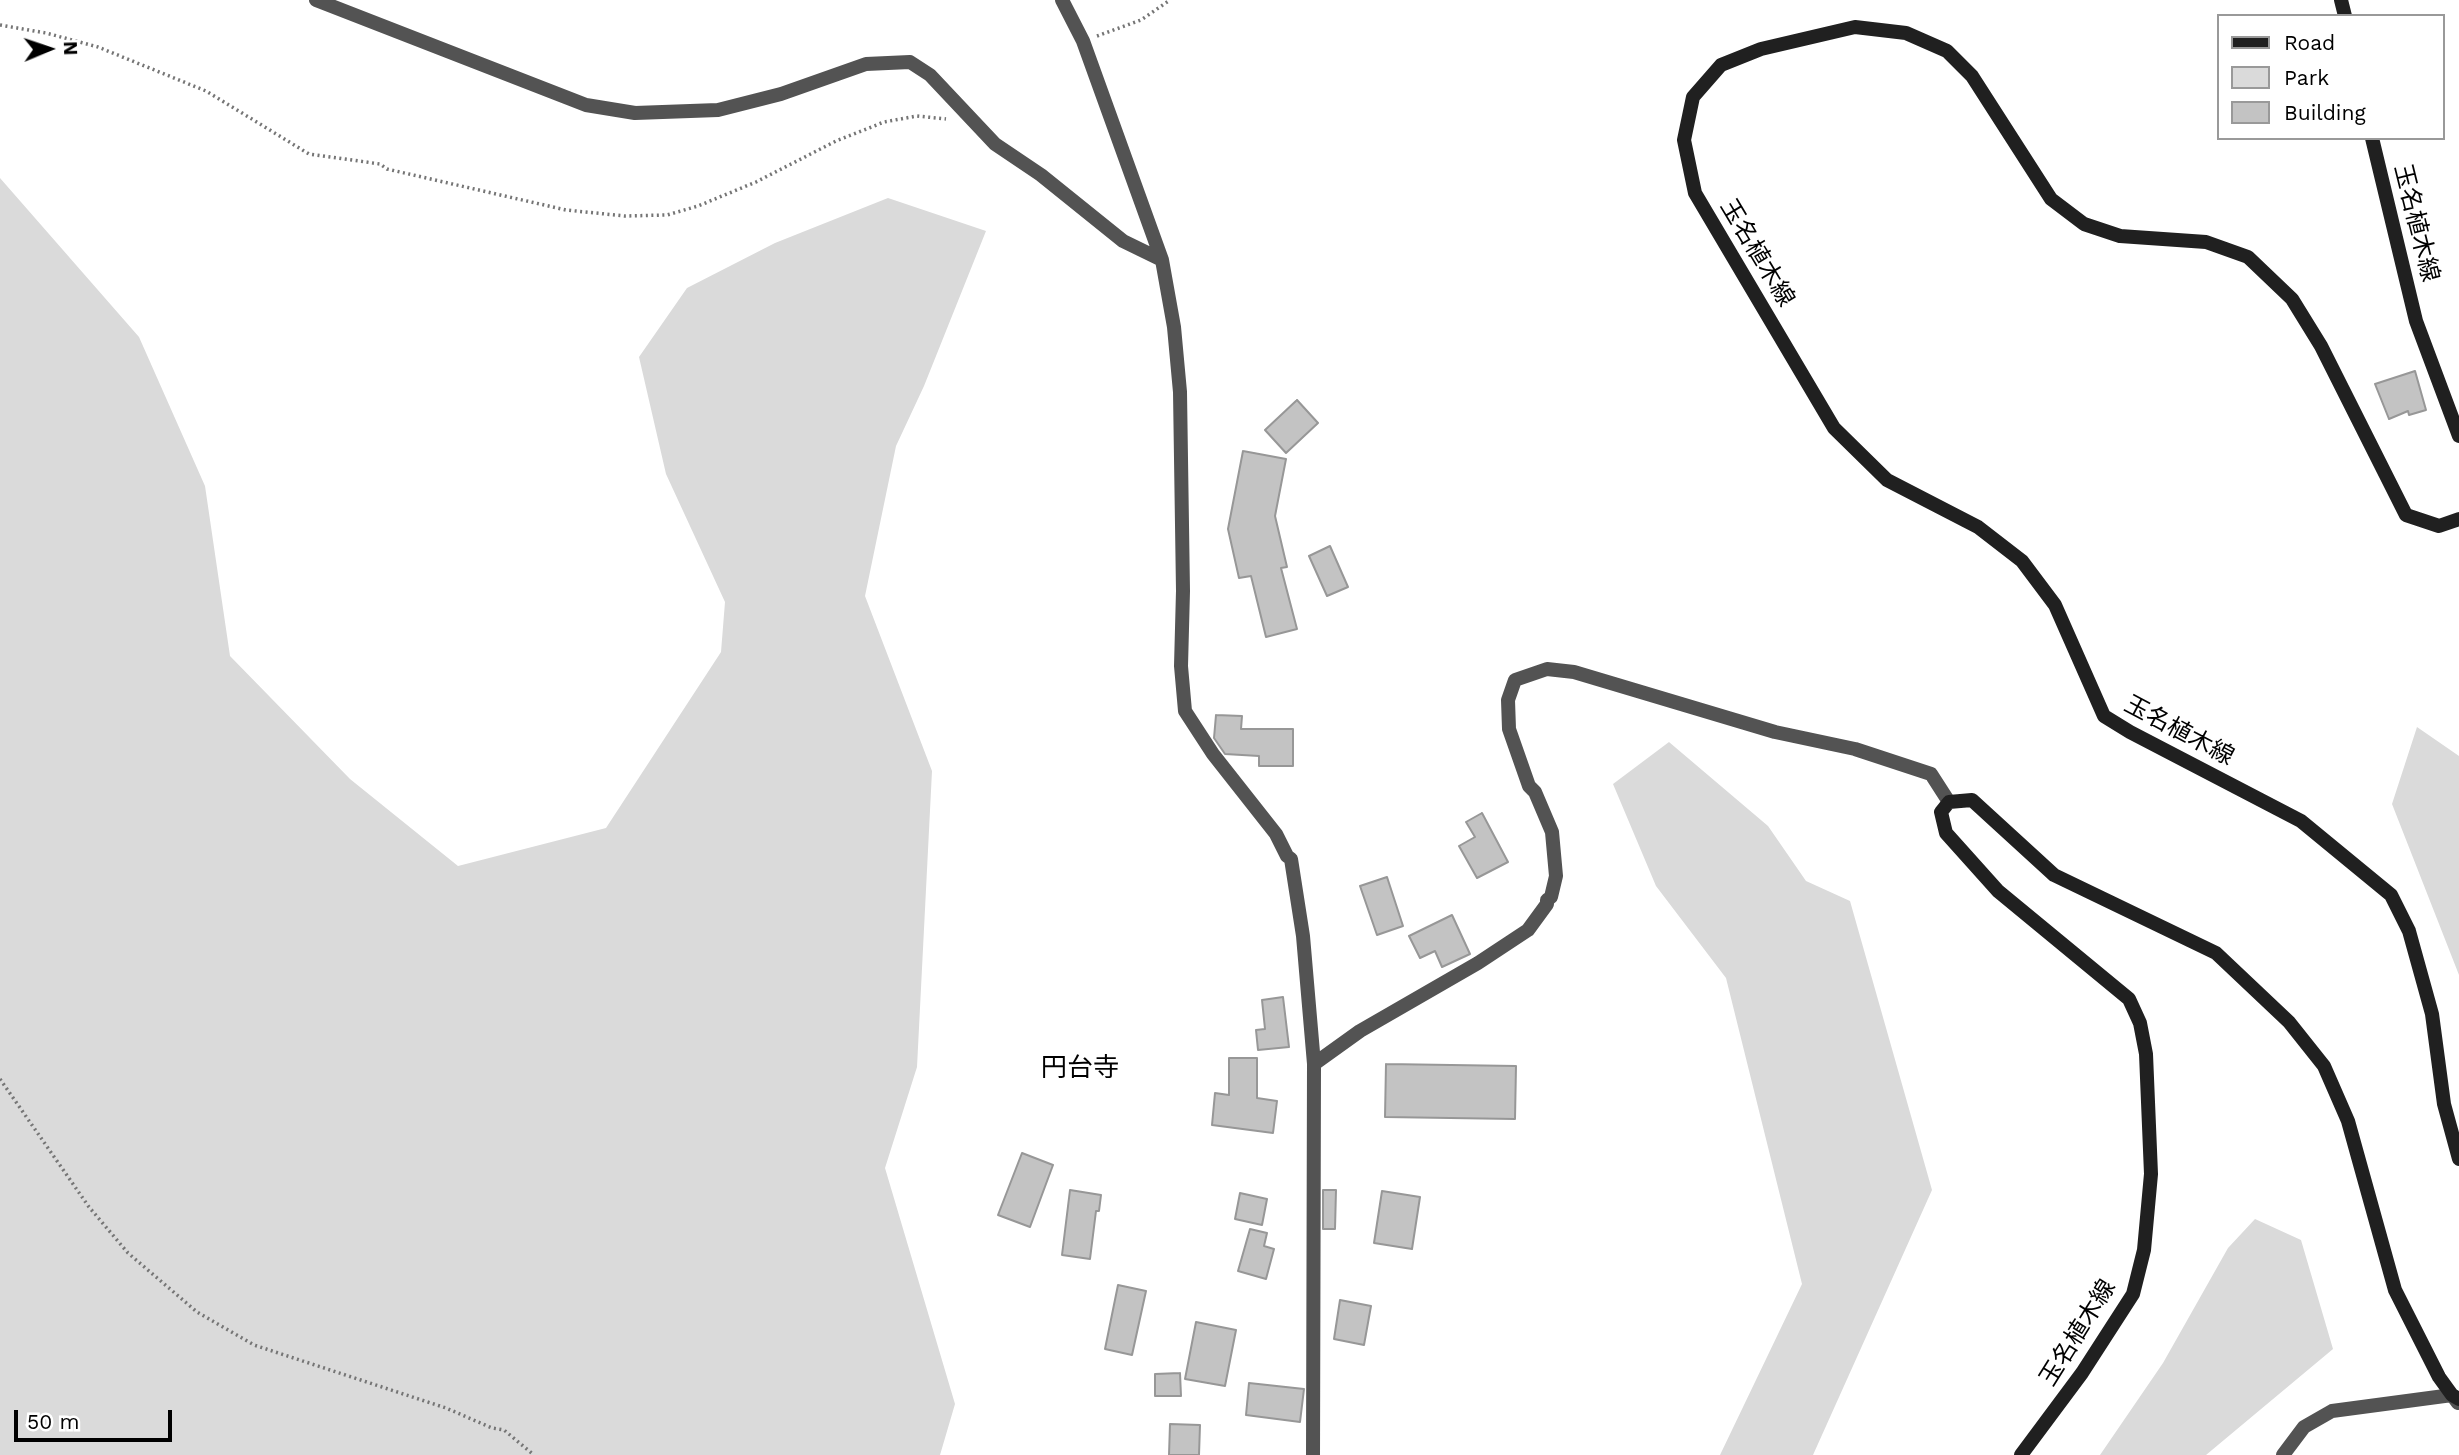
<!DOCTYPE html>
<meta charset="utf-8">
<style>
body{margin:0}
#map{position:relative;width:2459px;height:1455px;overflow:hidden;background:#fff;font-family:"Work Sans",sans-serif}
canvas{display:block}
.legend{position:absolute;left:2217px;top:14px;width:228px;height:126px;box-sizing:border-box;background:#fff;border:2px solid #999;margin:0;padding:9px 12px;list-style:none;font-size:21px;color:#000}
.legend li{display:flex;align-items:center;gap:14px;height:35px}
.legend b{width:35px;border:2px solid #999}
.north{position:absolute;left:14px;top:14px;width:70px;height:70px;-webkit-text-stroke:5px #fff;paint-order:stroke;rotate:88deg;font-size:19px;font-weight:700;line-height:28px;text-align:center;color:#000}
.north::after{content:'';display:block;margin:auto;width:24px;height:32px;background:#000;clip-path:polygon(50% 0,100% 100%,50% 72%,0 100%)}
.scale{position:absolute;left:14px;top:1410px;width:158px;height:32px;box-sizing:border-box;border:4px solid #000;border-top:0;padding-left:9px;font-size:21px;line-height:24px;white-space:nowrap;color:#000;-webkit-text-stroke:5px #fff;paint-order:stroke}
</style>
<div id="map">
<canvas width="2459" height="1455"></canvas>
<ul class="legend">
<li><b style="height:9px;background:#202020"></b>Road</li>
<li><b style="height:19px;background:#dadada"></b>Park</li>
<li><b style="height:19px;background:#c3c3c3"></b>Building</li>
</ul>
<div class="north">N</div>
<div class="scale">50 m</div>
</div>
<script>
const context = document.querySelector('canvas').getContext('2d');
context.lineJoin = 'round';
function fillPath(path, color) { context.fillStyle = color; context.fill(path, 'evenodd'); }
const poly = rows => new Path2D(rows.map(r => 'M' + r).join(''));
function strokePath(path, color, width, dash) { context.strokeStyle = color; context.lineWidth = width; context.lineCap = dash ? 'butt' : 'round'; context.setLineDash(dash || []); context.stroke(path); }
function label(font, color, halo, rows, align = 'center') {
  context.font = font + ' "Work Sans","Noto Sans JP",sans-serif'; context.lineWidth = 5; context.setLineDash([]); context.textBaseline = 'middle'; context.strokeStyle = halo; context.fillStyle = color; for (const [text, x, y, turn = 0] of rows) {
    context.save(); context.translate(x, y); context.rotate((+turn || 0) * Math.PI / 180); context.textAlign = isNaN(turn) ? turn : align; if (halo) context.strokeText(text, 0, 0); context.fillText(text, 0, 0); context.restore();
  }
}
fillPath(poly([
 [0,178,139,337,205,486,230,656,350,779,458,866,606,828,721,652,725,602,666,474,639,357,687,288,775,243,888,198,986,231,924,386,896,446,865,596,932,771,917,1067,885,1168,955,1404,940,1455,0,1455],
 [2417,727,2459,756,2459,975,2392,804],
 [1669,742,1768,826,1806,881,1850,901,1932,1190,1813,1455,1720,1455,1802,1284,1726,978,1656,886,1613,784],
 [2255,1219,2301,1240,2333,1349,2206,1455,2100,1455,2163,1363,2228,1248]
]), '#dadada');
const building = poly([
 [2415,371,2426,410,2409,415,2408,411,2389,419,2375,384,2415,371],
 [1297,400,1318,423,1286,453,1265,430,1297,400],
 [1243,451,1286,459,1275,516,1287,567,1281,568,1297,629,1266,637,1251,576,1239,578,1228,529,1243,451],
 [1330,546,1348,587,1327,596,1309,556,1330,546],
 [1216,715,1242,716,1241,729,1293,729,1293,766,1259,766,1259,756,1225,754,1214,738,1216,715],
 [1482,813,1508,862,1477,878,1459,846,1475,837,1466,822,1482,813],
 [1387,877,1403,926,1377,935,1360,886,1387,877],
 [1452,915,1470,954,1442,967,1435,951,1420,958,1409,936,1452,915],
 [1283,997,1289,1047,1258,1050,1256,1030,1265,1029,1262,1000,1283,997],
 [1229,1058,1257,1058,1257,1098,1277,1101,1273,1133,1212,1125,1215,1093,1229,1095,1229,1058],
 [1386,1064,1516,1066,1515,1119,1385,1117,1386,1064],
 [1022,1153,1053,1165,1030,1227,998,1215,1022,1153],
 [1070,1190,1101,1195,1099,1211,1096,1211,1090,1259,1062,1255,1070,1190],
 [1323,1190,1336,1190,1335,1229,1323,1229,1323,1190],
 [1382,1191,1420,1197,1412,1249,1374,1243,1382,1191],
 [1240,1193,1267,1199,1262,1225,1235,1219,1240,1193],
 [1250,1229,1267,1233,1264,1246,1274,1249,1266,1279,1238,1271,1250,1229],
 [1118,1285,1146,1291,1132,1355,1105,1349,1118,1285],
 [1340,1300,1371,1306,1364,1345,1334,1339,1340,1300],
 [1196,1322,1236,1330,1225,1386,1185,1379,1196,1322],
 [1180,1373,1181,1396,1155,1396,1155,1374,1180,1373],
 [1249,1383,1304,1389,1300,1422,1246,1415,1249,1383],
 [1170,1424,1200,1425,1199,1455,1169,1455,1170,1424]
]);
fillPath(building, '#c3c3c3');
strokePath(building, '#979797', 2);
strokePath(poly([
 [0,25,46,33,98,47,206,91,309,154,380,164,387,169,566,210,625,216,667,215,698,206,756,182,836,141,884,122,917,116,946,119],
 [1097,36,1141,20,1170,0],
 [0,1079,89,1207,128,1253,197,1312,254,1345,446,1408,492,1428,504,1430,534,1455]
]), '#757575', 3.5, [2, 3.5]);
strokePath(poly([
 [316,0,586,105,635,113,718,110,781,94,866,64,910,62,930,75,995,144,1041,175,1123,241,1162,260],
 [1062,0,1083,41,1162,260,1174,327,1180,392,1183,591,1181,666,1185,711,1213,754,1276,834,1287,856,1291,859,1303,936,1314,1064,1313,1455],
 [1314,1064,1360,1031,1478,963,1528,930,1547,904,1547,900,1551,897,1556,876,1552,832,1535,792,1529,786,1509,729,1508,700,1515,680,1547,669,1574,672,1775,732,1855,749,1931,774,1949,802],
 [2283,1455,2304,1427,2332,1411,2452,1395,2458,1403]
]), '#535353', 14);
strokePath(poly([
 [2341,0,2345,16],
 [2372,138,2416,321,2459,436],
 [2459,519,2439,526,2406,515,2321,346,2292,299,2248,257,2206,242,2120,236,2084,224,2051,199,1972,76,1947,51,1906,33,1855,27,1761,49,1721,65,1693,97,1684,140,1695,193,1834,428,1887,480,1978,527,2022,561,2055,605,2104,716,2130,732,2301,821,2391,895,2409,931,2432,1014,2444,1104,2459,1159],
 [2021,1455,2082,1373,2133,1294,2144,1250,2151,1174,2146,1054,2140,1023,2129,999,1998,891,1946,833,1941,812,1949,802,1972,800,2054,875,2216,953,2289,1022,2324,1066,2348,1121,2395,1290,2439,1377,2452,1395,2459,1399]
]), '#202020', 14);
label('24px', '#000', '#fff', [
 ["玉名植木線",2416,223,76],
 ["玉名植木線",1757,253,59],
 ["玉名植木線",2179,731,28],
 ["玉名植木線",2078,1333,-58]
]);
label('26px', '#000', '#fff', [
 ["円台寺",1080,1068]
]);
</script>
